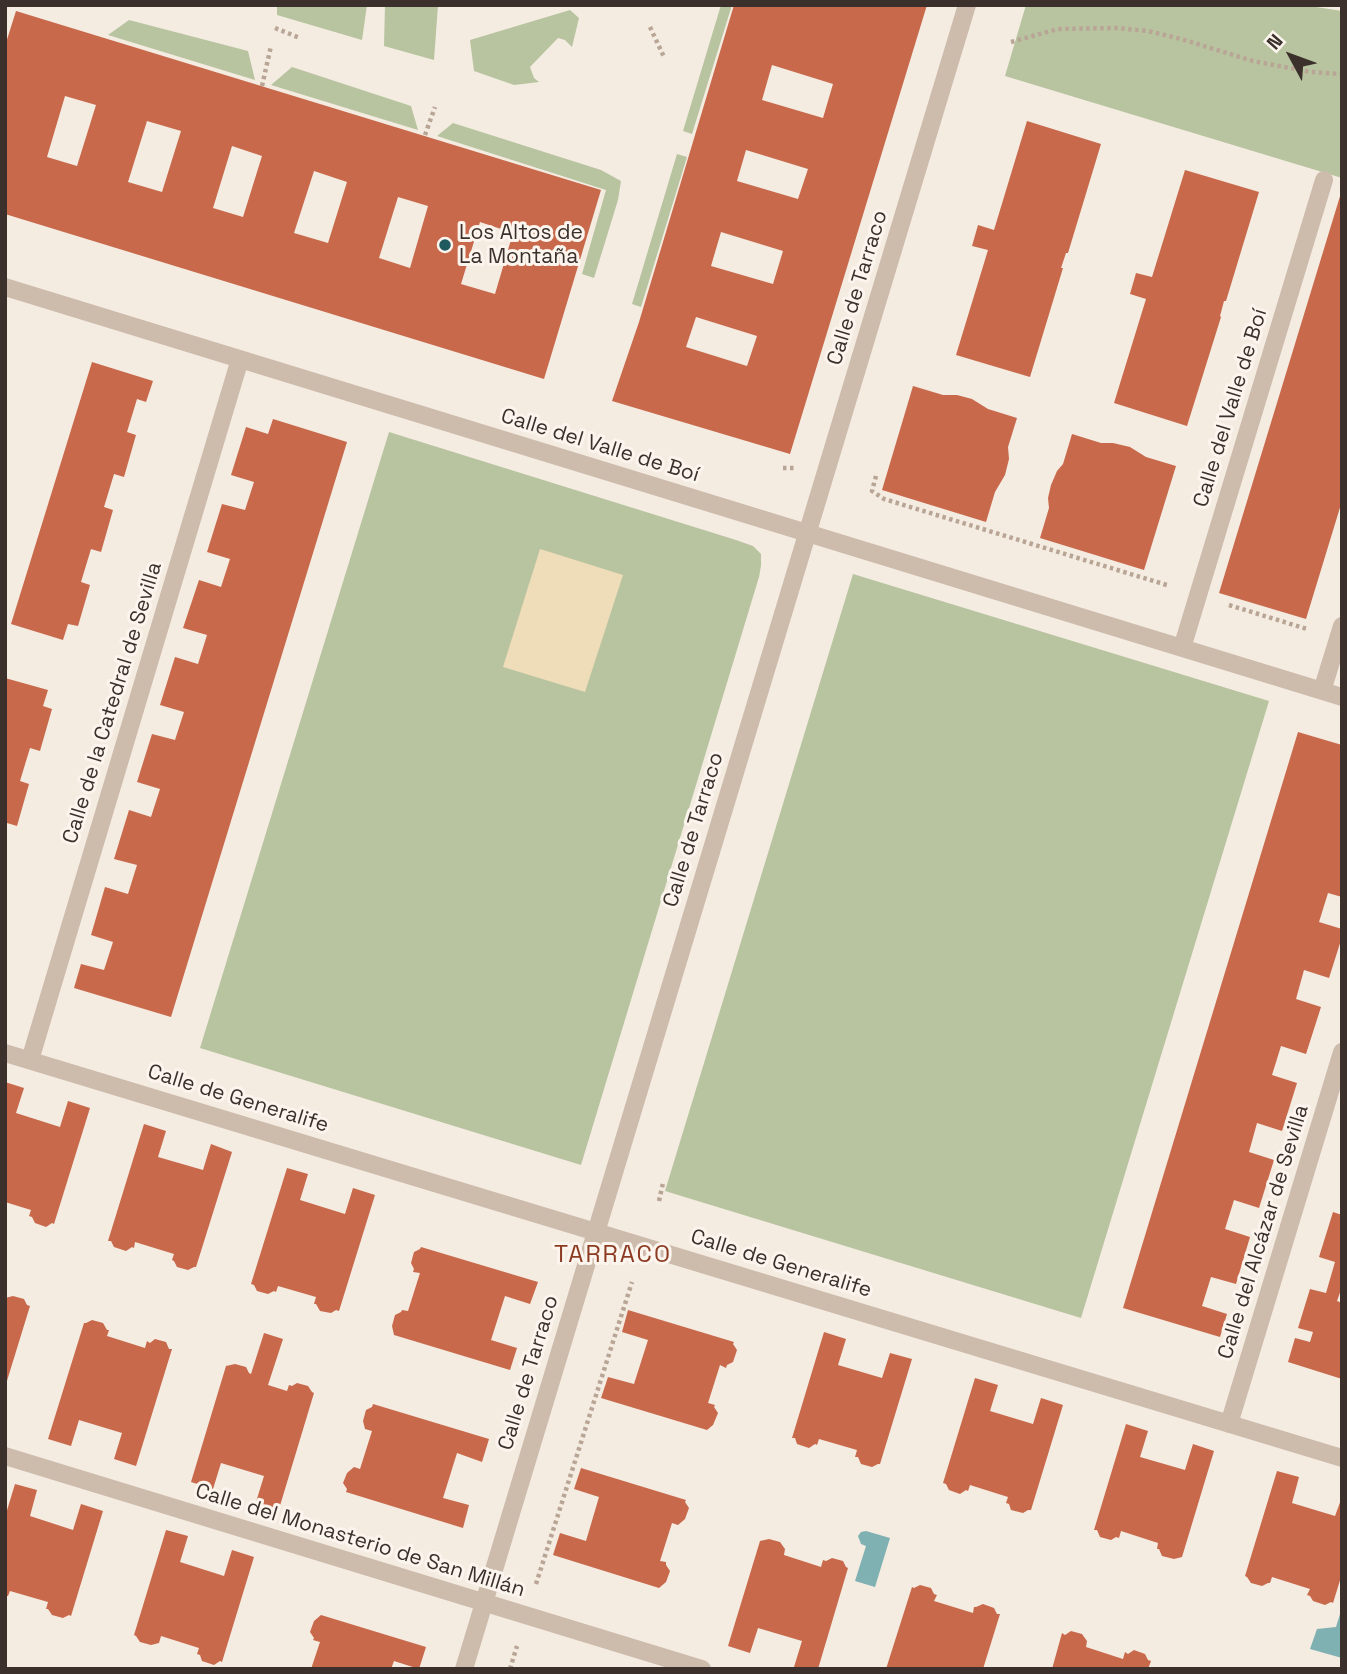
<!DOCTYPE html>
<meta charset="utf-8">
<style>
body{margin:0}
#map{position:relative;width:1347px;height:1674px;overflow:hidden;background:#f4ebe1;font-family:"Space Grotesk",sans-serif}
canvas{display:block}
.frame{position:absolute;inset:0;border:7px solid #3b302b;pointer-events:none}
.north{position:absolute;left:1256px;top:21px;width:70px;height:70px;-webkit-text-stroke:5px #fbf5ee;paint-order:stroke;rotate:311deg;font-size:19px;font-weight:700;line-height:28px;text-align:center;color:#3b302b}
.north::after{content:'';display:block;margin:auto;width:24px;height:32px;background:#3b302b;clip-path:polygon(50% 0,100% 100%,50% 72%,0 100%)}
</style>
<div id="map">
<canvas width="1347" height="1674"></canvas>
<div class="frame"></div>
<div class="north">N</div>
</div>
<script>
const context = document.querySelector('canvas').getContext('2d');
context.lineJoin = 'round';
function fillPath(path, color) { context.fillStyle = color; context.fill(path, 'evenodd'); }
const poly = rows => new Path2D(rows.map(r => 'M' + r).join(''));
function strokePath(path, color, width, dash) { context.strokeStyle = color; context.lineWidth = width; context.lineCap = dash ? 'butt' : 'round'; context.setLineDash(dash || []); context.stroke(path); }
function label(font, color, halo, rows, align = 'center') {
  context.font = font + ' "Space Grotesk",sans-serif'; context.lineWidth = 6; context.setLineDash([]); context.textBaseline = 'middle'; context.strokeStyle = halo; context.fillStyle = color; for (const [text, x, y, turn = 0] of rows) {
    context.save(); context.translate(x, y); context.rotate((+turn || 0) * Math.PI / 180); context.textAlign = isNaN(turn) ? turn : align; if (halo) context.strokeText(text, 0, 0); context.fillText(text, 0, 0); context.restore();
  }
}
fillPath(poly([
 [277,5,367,5,362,40,277,15],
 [385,5,438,5,434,60,384,46],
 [721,5,732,5,692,134,683,131],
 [1026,5,1303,5,1342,11,1342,178,1005,76],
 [570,10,579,18,572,47,565,40,558,38,530,67,534,78,539,82,514,85,474,71,470,40],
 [129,20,248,51,255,80,108,35],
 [292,67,411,106,418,130,271,85],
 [453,123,601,170,621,181,618,200,594,278,582,274,606,190,437,136],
 [677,154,687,157,641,307,632,304],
 [389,432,736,540,753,546,761,554,761,566,759,577,581,1165,200,1048],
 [853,574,1269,701,1081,1318,665,1191]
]), '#b8c4a0');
fillPath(poly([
 [540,549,623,575,585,692,503,667]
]), '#efdcb8');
fillPath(poly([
 [866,1531,890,1538,875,1587,855,1581,866,1546,861,1544,858,1536,861,1532],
 [1340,1614,1342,1614,1342,1658,1310,1649,1317,1629,1336,1627]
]), '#7fb0b2');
fillPath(poly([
 [734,5,927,5,790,454,612,401,639,322],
 [772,65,833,84,823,118,762,100],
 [746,150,808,169,798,199,737,181],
 [721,232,783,251,773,284,711,266],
 [696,317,757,336,747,366,686,347],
 [16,11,601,190,544,379,5,214,5,46],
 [65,96,96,105,77,166,47,157],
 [147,121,181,131,162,192,128,182],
 [232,146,262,156,243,217,213,208],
 [314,171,347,182,328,243,294,233],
 [398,197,428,206,410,268,379,258],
 [480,222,513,233,495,294,461,284],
 [1027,121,1101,144,1068,253,1066,253,1061,268,1063,268,1030,377,956,355,988,250,972,246,978,225,994,230],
 [1185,170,1259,192,1226,301,1224,301,1220,316,1221,317,1187,426,1114,403,1146,299,1130,294,1136,273,1152,277],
 [1341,193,1342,501,1306,619,1219,593],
 [92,362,153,381,146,402,137,399,127,432,136,435,124,477,114,474,104,507,113,510,101,552,91,549,81,582,90,585,78,626,68,624,63,640,11,624],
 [913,386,943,395,957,395,972,399,988,409,1017,418,1008,447,1009,459,1005,475,995,492,986,522,882,490],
 [273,419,347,442,171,1017,74,988,81,964,104,970,113,942,91,935,105,887,128,894,137,865,114,859,129,810,151,817,160,789,137,782,152,734,175,740,184,712,160,705,175,657,198,664,207,635,183,628,199,580,221,587,230,559,207,552,222,504,245,510,254,482,231,475,246,427,268,434],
 [1072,434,1101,443,1113,443,1130,447,1146,457,1176,466,1144,570,1040,538,1049,508,1048,498,1051,485,1057,471,1063,464],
 [5,678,48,690,43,706,52,709,40,751,30,748,20,781,29,784,17,826,7,823,6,828],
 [1298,732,1342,745,1342,897,1328,893,1319,922,1342,929,1342,937,1329,978,1304,970,1296,999,1321,1007,1306,1054,1281,1046,1272,1075,1297,1083,1282,1131,1257,1123,1249,1152,1274,1160,1259,1208,1234,1200,1225,1229,1250,1237,1236,1284,1211,1277,1202,1306,1227,1314,1220,1337,1123,1308],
 [5,1082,24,1088,16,1113,60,1127,68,1101,90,1108,54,1224,52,1223,46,1227,35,1223,32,1217,29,1216,31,1210,5,1202],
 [144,1124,166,1131,158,1157,203,1170,211,1144,232,1152,196,1267,194,1267,188,1270,177,1267,174,1261,172,1260,174,1254,135,1242,134,1248,132,1247,126,1251,114,1247,111,1241,108,1241],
 [287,1168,308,1174,300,1200,345,1214,353,1188,375,1195,339,1311,336,1310,331,1313,320,1311,316,1304,314,1304,316,1297,278,1286,276,1292,274,1291,268,1294,257,1291,254,1285,251,1284],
 [1333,1212,1342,1215,1342,1287,1337,1301,1342,1303,1342,1379,1288,1362,1295,1338,1310,1342,1313,1332,1298,1328,1310,1289,1326,1293,1335,1262,1319,1257],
 [421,1247,538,1282,530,1304,505,1296,491,1340,517,1348,510,1370,394,1335,392,1326,395,1315,401,1312,402,1310,408,1311,420,1273,413,1272,414,1269,411,1263,414,1252,420,1249],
 [13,1296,24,1299,27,1305,30,1306,6,1384,5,1298],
 [628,1310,734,1342,733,1344,737,1350,733,1362,727,1365,726,1368,720,1365,708,1403,715,1405,714,1407,718,1413,713,1425,707,1430,601,1398,608,1377,634,1384,648,1340,622,1332],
 [92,1320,103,1323,107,1330,109,1330,107,1336,145,1348,147,1341,150,1343,155,1339,166,1342,169,1349,172,1349,136,1466,114,1459,122,1433,79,1420,71,1446,48,1439,84,1323,86,1323],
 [824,1332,846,1339,838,1365,882,1378,890,1353,912,1359,880,1464,878,1464,872,1467,861,1464,858,1457,855,1457,857,1450,819,1439,817,1445,815,1444,809,1448,797,1444,795,1438,792,1438],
 [264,1333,283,1339,268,1385,287,1391,289,1385,292,1386,297,1383,308,1386,312,1392,314,1393,279,1509,256,1502,264,1476,221,1463,213,1489,191,1482,226,1366,235,1364,246,1367,249,1373,251,1374],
 [975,1378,998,1385,990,1411,1033,1424,1041,1398,1063,1405,1031,1510,1028,1510,1023,1513,1011,1510,1009,1504,1006,1503,1008,1497,970,1485,968,1491,966,1490,960,1494,949,1490,946,1484,943,1483],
 [373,1404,489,1439,482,1462,457,1453,443,1498,469,1505,463,1528,346,1492,347,1489,343,1483,347,1473,354,1467,360,1469,372,1431,365,1429,363,1421,366,1410,372,1407],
 [1126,1424,1148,1431,1140,1457,1185,1470,1193,1444,1214,1451,1182,1557,1174,1559,1162,1556,1159,1549,1157,1549,1158,1543,1121,1531,1119,1538,1116,1537,1111,1540,1100,1537,1097,1530,1094,1530],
 [581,1468,686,1500,685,1502,689,1508,685,1519,678,1525,672,1523,660,1561,666,1562,666,1565,670,1571,666,1582,659,1588,553,1555,560,1533,586,1541,599,1497,574,1489],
 [1277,1471,1299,1477,1292,1503,1335,1516,1342,1497,1342,1574,1333,1603,1331,1602,1325,1605,1313,1601,1310,1596,1307,1595,1310,1589,1272,1577,1270,1583,1268,1583,1262,1586,1251,1583,1247,1577,1245,1576],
 [15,1484,37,1490,30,1516,73,1530,81,1504,103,1511,71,1616,69,1615,63,1618,52,1615,48,1609,46,1609,48,1602,10,1591,8,1596,5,1596,5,1517],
 [166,1530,188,1536,180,1562,224,1576,232,1550,254,1557,222,1662,220,1661,214,1665,202,1661,200,1655,197,1654,199,1648,161,1636,159,1643,151,1645,140,1642,136,1636,134,1635],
 [769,1539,780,1542,785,1549,784,1555,821,1567,823,1560,826,1561,832,1558,843,1561,846,1567,848,1568,818,1669,801,1669,794,1667,802,1641,758,1628,750,1653,728,1646,760,1541],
 [920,1585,931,1588,934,1594,937,1595,934,1601,973,1613,974,1607,976,1607,983,1604,994,1608,997,1614,1000,1614,983,1669,886,1669,912,1587,914,1588],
 [321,1615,426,1647,419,1669,394,1661,391,1669,311,1669,320,1642,313,1640,314,1638,310,1632,314,1621],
 [1071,1631,1082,1634,1087,1641,1086,1647,1123,1659,1125,1652,1128,1654,1134,1650,1145,1654,1148,1660,1151,1661,1148,1669,1052,1669,1062,1633,1065,1635]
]), '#c8694b');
strokePath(poly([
 [650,27,664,57],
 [275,28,300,38],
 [1011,42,1058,29,1116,28,1148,31,1181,39,1253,61,1311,72,1342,74],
 [262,86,271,46],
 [425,135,435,107],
 [783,468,795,468],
 [876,476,872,491,884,499,1170,586],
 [1229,605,1307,629],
 [659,1201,663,1183],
 [536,1584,632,1282],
 [510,1669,517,1646]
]), '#b9a596', 4.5, [3.5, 3.5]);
strokePath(poly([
 [5,287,1342,697],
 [1182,648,1324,180],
 [1322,691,1342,626],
 [5,1053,1342,1458],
 [30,1060,240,359],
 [1229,1424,1342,1052],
 [5,1456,702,1669],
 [464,1669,967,5]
]), '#cdbbac', 18);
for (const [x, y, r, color] of [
 [445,245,7,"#1f5a5e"]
]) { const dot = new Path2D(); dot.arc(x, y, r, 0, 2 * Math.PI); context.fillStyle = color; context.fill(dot); strokePath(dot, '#fbf5ee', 2.5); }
label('21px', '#3b302b', '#fbf5ee', [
 ["Los Altos de",459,233],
 ["La Montaña",459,257]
], 'left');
label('21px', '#3b302b', '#fbf5ee', [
 ["Calle de Tarraco",858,288,-73],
 ["Calle del Valle de Boí",1231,408,-73],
 ["Calle del Valle de Boí",600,446,17],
 ["Calle de la Catedral de Sevilla",113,703,-73],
 ["Calle de Tarraco",694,830,-73],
 ["Calle de Generalife",238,1099,17],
 ["Calle del Alcázar de Sevilla",1264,1232,-73],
 ["Calle de Generalife",781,1264,17],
 ["Calle de Tarraco",529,1373,-73],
 ["Calle del Monasterio de San Millán",360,1541,17]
]);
context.letterSpacing = '2px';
label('24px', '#8c3b22', '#fbf5ee', [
 ["TARRACO",613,1255]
]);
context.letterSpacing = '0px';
</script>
